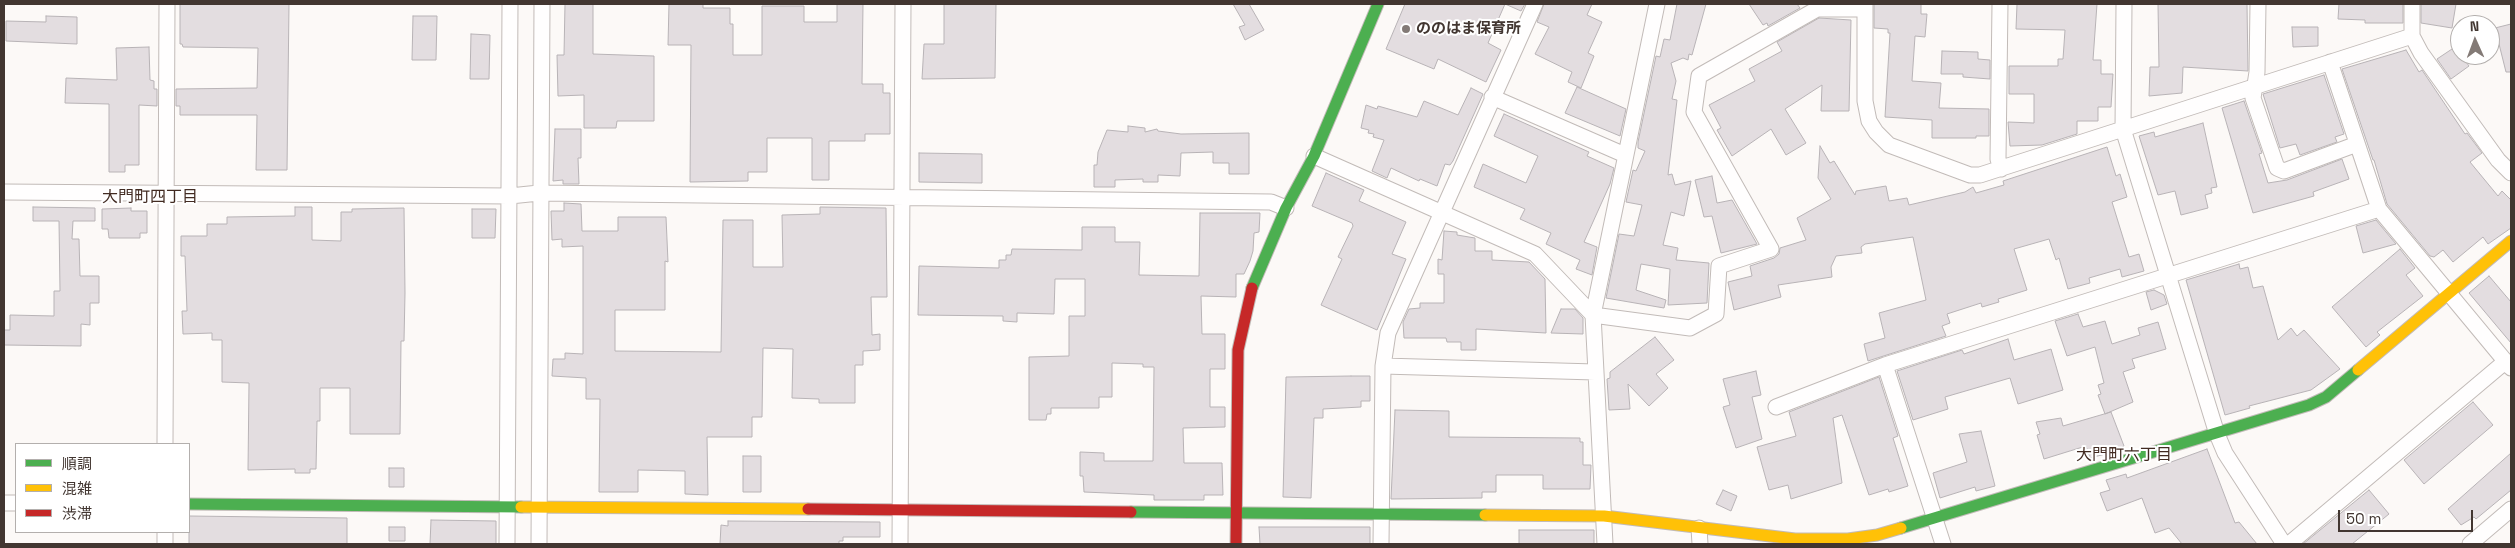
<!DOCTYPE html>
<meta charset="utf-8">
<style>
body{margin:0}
#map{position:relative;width:2515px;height:548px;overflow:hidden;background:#fcf9f7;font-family:"Space Grotesk","Noto Sans JP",sans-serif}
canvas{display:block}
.frame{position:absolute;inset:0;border:5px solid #423631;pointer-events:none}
.legend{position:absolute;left:15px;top:443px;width:175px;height:90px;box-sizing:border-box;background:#fff;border:1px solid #b3afad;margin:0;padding:6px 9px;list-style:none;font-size:15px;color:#423631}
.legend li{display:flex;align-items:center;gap:10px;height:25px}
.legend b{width:25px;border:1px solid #b3afad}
.north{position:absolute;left:2450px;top:15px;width:50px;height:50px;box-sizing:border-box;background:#fff;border:1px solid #b3afad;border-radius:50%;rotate:358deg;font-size:14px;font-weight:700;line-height:20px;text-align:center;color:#423631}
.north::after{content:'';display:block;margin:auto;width:18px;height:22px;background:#837a76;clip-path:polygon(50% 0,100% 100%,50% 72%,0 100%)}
.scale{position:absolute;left:2338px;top:510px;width:135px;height:22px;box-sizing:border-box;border:2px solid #423631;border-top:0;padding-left:6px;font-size:15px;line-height:18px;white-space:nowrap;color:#423631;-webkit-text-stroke:4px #fff;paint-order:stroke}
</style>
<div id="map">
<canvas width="2515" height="548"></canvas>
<div class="frame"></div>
<ul class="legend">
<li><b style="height:6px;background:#4caf50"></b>順調</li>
<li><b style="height:6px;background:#ffc107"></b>混雑</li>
<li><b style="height:6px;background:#c62828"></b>渋滞</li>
</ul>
<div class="north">N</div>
<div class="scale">50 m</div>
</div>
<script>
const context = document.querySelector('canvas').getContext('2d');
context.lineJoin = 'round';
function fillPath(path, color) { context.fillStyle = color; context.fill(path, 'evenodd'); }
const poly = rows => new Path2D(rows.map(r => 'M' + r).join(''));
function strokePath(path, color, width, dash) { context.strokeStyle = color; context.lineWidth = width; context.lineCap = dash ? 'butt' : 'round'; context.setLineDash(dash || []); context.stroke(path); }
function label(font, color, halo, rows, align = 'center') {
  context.font = font + ' "Space Grotesk","Noto Sans JP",sans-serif'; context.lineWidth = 4; context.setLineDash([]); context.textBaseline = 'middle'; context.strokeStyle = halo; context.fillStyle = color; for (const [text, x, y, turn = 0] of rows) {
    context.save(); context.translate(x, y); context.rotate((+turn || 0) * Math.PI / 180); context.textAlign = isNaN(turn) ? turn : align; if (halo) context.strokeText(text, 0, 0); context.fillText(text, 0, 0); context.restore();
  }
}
const building = poly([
 [180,4,289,4,287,170,256,170,257,115,180,115,180,106,176,106,176,89,257,88,258,48,183,47,182,44,180,44,180,4],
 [565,4,593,4,593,54,654,56,654,121,617,121,616,128,584,128,584,95,558,96,557,55,564,55,565,4],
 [669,4,703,4,703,8,730,8,730,24,733,24,733,55,762,55,762,6,804,6,804,22,837,22,837,4,863,4,862,84,883,84,883,93,890,93,890,134,865,134,865,141,829,141,829,180,812,180,812,138,767,138,767,172,748,172,748,181,690,182,691,45,668,45,669,4],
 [944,4,996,4,995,78,922,79,924,44,944,44,944,4],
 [1233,4,1249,4,1264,30,1245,40,1239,27,1245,25,1233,4],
 [1405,4,1525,4,1521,11,1505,4,1488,43,1501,50,1486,82,1438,59,1434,69,1386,49,1405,4],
 [1544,4,1592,4,1587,15,1602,22,1588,53,1594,56,1581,88,1568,82,1572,72,1535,54,1549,27,1537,22,1544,4],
 [1677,4,1706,4,1692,55,1689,54,1688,60,1683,58,1671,63,1676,81,1672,99,1677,100,1668,175,1672,174,1675,185,1691,181,1684,216,1671,212,1663,245,1678,248,1676,260,1709,263,1707,303,1668,305,1670,269,1641,264,1636,290,1666,300,1664,308,1606,298,1619,234,1634,236,1642,205,1626,202,1633,170,1636,171,1645,151,1638,148,1638,142,1656,56,1660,57,1664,39,1670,40,1677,4],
 [1749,4,1797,4,1800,8,1768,26,1767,23,1763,25,1749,4],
 [1874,4,1921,4,1921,14,1927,14,1925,37,1915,36,1912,81,1941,83,1939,108,1989,109,1989,136,1976,136,1976,138,1932,138,1932,120,1885,117,1890,33,1888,33,1888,29,1874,28,1874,4],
 [2017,4,2097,4,2093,60,2101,60,2101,74,2113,74,2111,107,2098,107,2098,121,2077,121,2077,134,2042,145,2010,146,2008,122,2034,123,2034,94,2009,94,2009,66,2058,66,2058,59,2063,59,2065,30,2016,29,2017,4],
 [2158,4,2247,4,2248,71,2183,67,2182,93,2149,96,2150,67,2159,67,2158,4],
 [2339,4,2403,4,2403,23,2365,23,2365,20,2338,19,2339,4],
 [2421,4,2456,4,2452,28,2421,23,2421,4],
 [46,16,77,17,77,44,6,41,6,21,46,22,46,16],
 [413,16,437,16,436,60,412,60,413,16],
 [1819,18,1851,20,1849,111,1821,111,1822,85,1785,109,1806,143,1786,155,1771,129,1732,156,1717,130,1721,128,1709,105,1755,81,1749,69,1782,51,1777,42,1819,18],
 [2511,24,2511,72,2506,72,2495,28,2511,24],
 [2292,27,2318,27,2318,46,2293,47,2292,27],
 [471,34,490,35,489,79,470,79,471,34],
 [149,47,150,80,154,81,154,89,157,89,157,106,139,105,139,165,125,165,125,172,109,172,109,104,65,103,66,78,117,80,116,48,149,47],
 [2455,47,2469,66,2451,79,2437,59,2455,47],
 [2406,50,2419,72,2422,70,2465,134,2467,133,2482,153,2470,162,2498,196,2502,191,2511,200,2511,228,2488,244,2483,237,2453,262,2443,250,2434,257,2430,256,2387,204,2374,160,2373,160,2342,69,2406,50],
 [1942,51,1978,52,1978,59,1990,60,1990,79,1963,77,1963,74,1941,74,1942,51],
 [2324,75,2344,134,2335,137,2337,142,2300,155,2296,144,2280,148,2263,94,2324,75],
 [1577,87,1626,109,1620,136,1565,113,1577,87],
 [1471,88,1483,94,1453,161,1450,165,1445,164,1437,186,1420,179,1419,181,1391,168,1387,178,1372,171,1384,140,1373,137,1374,134,1368,133,1369,130,1361,128,1366,105,1377,109,1378,106,1417,117,1424,101,1458,115,1471,88],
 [2244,101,2262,153,2259,154,2268,183,2287,180,2342,159,2349,179,2313,192,2314,196,2253,213,2222,108,2244,101],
 [1504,114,1589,152,1587,156,1614,168,1610,184,1584,242,1597,247,1592,275,1576,269,1580,260,1546,244,1551,233,1520,219,1525,209,1474,187,1483,164,1526,183,1538,156,1494,136,1504,114],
 [2203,123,2217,187,2211,188,2212,193,2205,195,2208,208,2181,215,2175,191,2158,195,2139,136,2154,132,2155,137,2203,123],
 [1128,126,1145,128,1145,132,1157,129,1158,131,1181,134,1249,133,1249,174,1229,174,1229,163,1213,163,1213,152,1181,153,1180,176,1158,175,1158,182,1143,182,1143,179,1115,180,1115,187,1094,187,1094,165,1097,165,1098,152,1107,130,1128,132,1128,126],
 [555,129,581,129,581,158,578,158,579,184,563,184,563,180,553,181,555,129],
 [1820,146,1830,163,1834,161,1855,195,1856,191,1886,186,1889,201,1907,198,1909,205,1965,192,1973,187,1976,193,2004,185,2003,181,2107,147,2116,176,2120,174,2127,197,2112,202,2129,257,2139,254,2144,271,2122,277,2120,269,2089,278,2090,283,2068,289,2059,258,2056,260,2049,239,2014,249,2027,290,1998,299,1999,302,1982,307,1981,303,1947,314,1950,323,1942,326,1946,336,1868,361,1864,344,1885,338,1879,313,1926,300,1913,237,1865,244,1861,247,1862,253,1836,256,1831,267,1832,277,1778,285,1781,297,1734,310,1728,282,1752,276,1750,266,1774,258,1779,254,1780,248,1806,240,1797,218,1831,199,1818,178,1820,146],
 [919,153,982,154,982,183,919,182,919,153],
 [1326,173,1364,190,1359,201,1406,222,1392,254,1406,259,1377,330,1321,305,1342,259,1338,257,1353,226,1352,223,1312,206,1326,173],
 [1712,176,1717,203,1732,200,1757,244,1721,253,1712,216,1704,217,1695,180,1712,176],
 [564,203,581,204,582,231,618,231,618,217,666,217,668,262,665,261,665,310,615,310,615,351,721,352,723,220,753,220,753,267,783,267,782,215,820,214,820,207,886,208,887,297,871,297,872,335,880,334,880,350,863,351,863,365,855,365,855,403,819,403,819,399,792,398,793,349,763,348,762,417,752,417,752,437,707,437,708,495,685,494,685,471,638,470,638,492,599,492,600,399,586,399,586,378,552,376,553,359,565,359,565,353,583,354,583,246,562,247,562,239,552,240,551,211,564,211,564,203],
 [33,207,95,208,95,221,73,221,72,239,79,239,80,276,99,276,99,303,90,303,90,325,81,324,81,346,4,345,4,330,10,330,10,315,54,316,54,291,60,291,59,221,33,221,33,207],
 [295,207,312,207,312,240,341,241,341,212,352,212,352,209,404,208,405,293,404,341,401,341,400,434,350,434,350,388,320,388,320,421,317,421,316,469,310,469,310,473,295,473,295,469,248,470,249,383,222,382,222,340,212,340,212,333,183,334,182,311,187,311,185,256,181,256,181,236,207,236,207,224,227,224,227,217,295,216,295,207],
 [131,208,131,211,147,211,147,233,140,233,140,238,109,238,108,229,102,229,102,209,131,208],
 [472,209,496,209,495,238,472,238,472,209],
 [1200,213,1260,213,1259,232,1254,233,1253,251,1250,261,1244,274,1236,274,1236,297,1201,296,1202,334,1225,334,1225,369,1210,369,1210,407,1225,407,1225,427,1183,428,1184,463,1222,463,1223,495,1204,495,1204,500,1154,500,1154,495,1084,492,1083,476,1080,476,1080,452,1104,453,1104,461,1153,461,1154,367,1143,367,1143,364,1112,363,1112,397,1099,397,1099,408,1051,408,1051,414,1047,414,1046,420,1029,420,1029,357,1069,356,1069,316,1085,316,1085,279,1055,279,1054,314,1017,313,1017,322,1003,321,1003,316,918,315,919,266,999,268,999,260,1006,260,1006,255,1011,255,1012,249,1082,250,1082,227,1115,227,1115,242,1140,242,1139,275,1199,276,1200,213],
 [2376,220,2396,244,2363,253,2356,226,2376,220],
 [1444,231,1457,232,1457,235,1475,238,1475,251,1492,251,1492,260,1529,262,1545,279,1546,333,1476,329,1476,350,1461,350,1461,342,1447,342,1446,338,1404,338,1403,322,1409,309,1420,308,1420,303,1444,303,1444,274,1438,274,1438,259,1442,260,1444,231],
 [2400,249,2415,268,2406,275,2423,296,2377,332,2380,335,2366,347,2332,307,2400,249],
 [2239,264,2240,269,2248,267,2253,288,2263,286,2278,340,2291,328,2297,336,2304,330,2340,369,2311,390,2249,406,2250,408,2225,415,2186,280,2239,264],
 [2489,276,2511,302,2511,343,2469,293,2489,276],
 [2154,290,2164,295,2167,304,2151,310,2146,292,2154,290],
 [1561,309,1575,309,1583,318,1583,334,1551,333,1561,309],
 [2078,314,2083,327,2105,321,2112,344,2140,335,2138,328,2158,322,2166,349,2132,359,2135,368,2123,372,2133,402,2105,414,2098,395,2101,394,2098,385,2104,383,2095,347,2067,356,2055,321,2078,314],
 [1655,337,1674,360,1656,374,1668,388,1649,406,1628,384,1630,409,1609,410,1607,379,1610,378,1610,372,1655,337],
 [2008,339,2014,360,2051,349,2063,390,2018,404,2010,378,1945,397,1948,409,1913,420,1897,371,1962,350,1964,354,2008,339],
 [1756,371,1761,395,1752,397,1762,439,1736,448,1723,407,1730,405,1723,379,1756,371],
 [1351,376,1370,376,1370,401,1361,401,1361,407,1323,409,1323,418,1314,418,1311,498,1283,497,1286,377,1351,376],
 [1879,377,1898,436,1893,438,1908,486,1889,492,1888,489,1869,495,1842,415,1833,418,1842,483,1791,499,1788,485,1769,490,1757,447,1796,436,1789,412,1879,377],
 [2473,402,2493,425,2424,484,2404,460,2473,402],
 [1395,410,1449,411,1449,437,1580,438,1580,442,1583,442,1583,465,1591,465,1590,489,1543,489,1543,475,1496,475,1496,492,1482,492,1482,498,1391,499,1395,410],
 [2111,412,2124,446,2117,451,2090,458,2086,446,2044,459,2037,435,2040,434,2036,422,2061,418,2063,426,2111,412],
 [1981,431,1995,486,1976,491,1975,487,1940,498,1933,473,1967,462,1959,434,1981,431],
 [2207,449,2235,523,2239,522,2257,544,2182,544,2169,528,2155,533,2142,498,2107,511,2100,493,2110,490,2106,480,2126,474,2127,478,2207,449],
 [2511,453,2511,490,2476,519,2474,517,2461,525,2448,509,2511,453],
 [743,456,761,456,761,492,743,492,743,456],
 [389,468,404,468,404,487,389,487,389,468],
 [1723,490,1737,496,1731,511,1716,504,1723,490],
 [2369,490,2389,514,2352,544,2303,544,2369,490],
 [189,516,347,518,347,544,189,544,189,516],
 [431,520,496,521,496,544,430,544,431,520],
 [728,521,880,522,880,537,843,537,843,541,839,541,839,544,720,544,721,525,728,526,728,521],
 [389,527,405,527,405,541,389,541,389,527],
 [1259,527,1370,527,1370,544,1260,544,1259,527],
 [1519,530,1594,530,1594,544,1519,544,1519,530]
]);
fillPath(building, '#e3dde0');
strokePath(building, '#b8b3b6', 1);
const street = poly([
 [1865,4,1865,101,1869,121,1876,132,1889,145,1970,175,1980,175,2412,36],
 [2000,4,1998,159,2001,169],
 [2124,4,2123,129,2217,434,2225,453,2284,544],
 [2258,4,2257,72,2253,98,2277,168,2284,171,2357,144],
 [2412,4,2412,36,2421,53,2498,160,2511,173],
 [2330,62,2379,209,2511,368],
 [1492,97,1625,155],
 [1314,156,1535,254,1593,315,1690,328,1716,314,1719,266,1771,249,1694,112,1699,76,1817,9,1865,9],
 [4,192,510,196,539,193,1271,202,1286,208],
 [1885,365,1943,544],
 [1383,366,1595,372],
 [1776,407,1885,365,2379,209],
 [165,444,167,4],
 [4,503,16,503],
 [1699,528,1700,544],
 [165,544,165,532],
 [507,544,510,4],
 [539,544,542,4],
 [900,544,903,4],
 [1381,544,1383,366,1388,333,1535,4],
 [1605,544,1593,315,1657,4],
 [2289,544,2506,361],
 [2470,544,2511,509]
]);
const fast = poly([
 [1252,288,1286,208,1314,156,1378,4],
 [189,504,521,507],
 [1131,512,1485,515],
 [1901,528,2309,405,2326,397,2358,370]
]);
const slow = poly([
 [2358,370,2511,241],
 [521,507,808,509],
 [1485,515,1604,516,1795,539,1848,539,1877,535,1901,528]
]);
const jam = poly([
 [808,509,1131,512],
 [1236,544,1238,350,1252,288]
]);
strokePath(street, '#c2bbb8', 17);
strokePath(fast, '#c2bbb8', 13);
strokePath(slow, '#c2bbb8', 13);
strokePath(jam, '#c2bbb8', 13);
strokePath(street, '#fffefe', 15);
strokePath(fast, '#4caf50', 11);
strokePath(slow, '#ffc107', 11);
strokePath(jam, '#c62828', 11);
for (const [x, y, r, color] of [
 [1406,29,5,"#837a76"]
]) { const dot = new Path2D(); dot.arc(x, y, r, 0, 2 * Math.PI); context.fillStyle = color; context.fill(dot); strokePath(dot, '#fff', 2); }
label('bold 15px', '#423631', '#fff', [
 ["ののはま保育所",1416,29]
], 'left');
label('16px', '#422b22', '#fff', [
 ["大門町四丁目",150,198],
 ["大門町六丁目",2124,456]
]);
</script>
